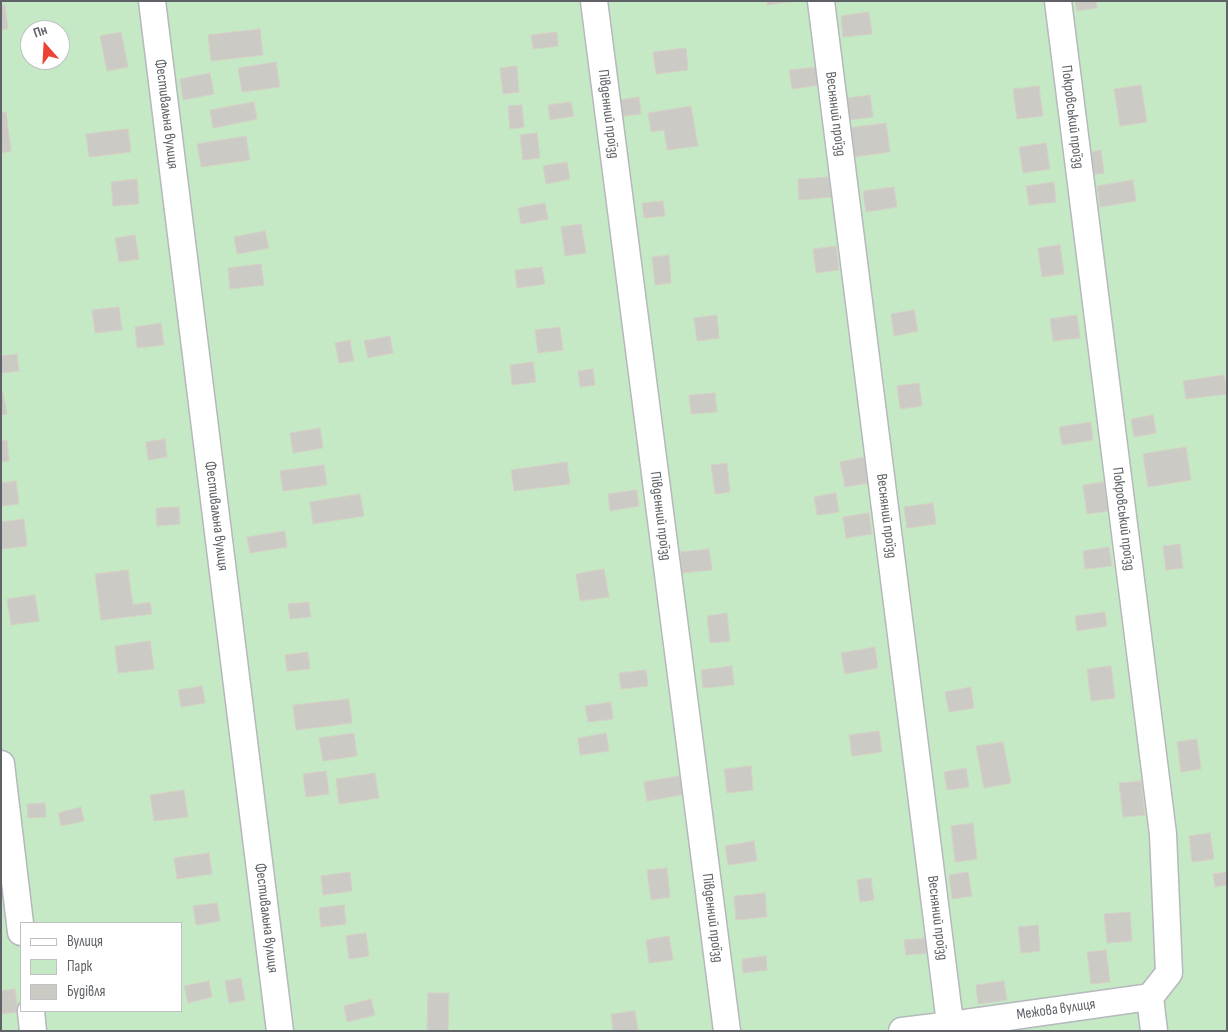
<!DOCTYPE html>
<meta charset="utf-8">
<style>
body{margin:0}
#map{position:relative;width:1228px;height:1032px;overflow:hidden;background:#f1efe8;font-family:"Sofia Sans Condensed",sans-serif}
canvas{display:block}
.frame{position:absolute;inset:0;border:2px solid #5f6368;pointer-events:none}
.legend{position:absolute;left:20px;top:922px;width:162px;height:90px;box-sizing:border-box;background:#fff;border:1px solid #bfc1c3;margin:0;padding:6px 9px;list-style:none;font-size:15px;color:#5f6368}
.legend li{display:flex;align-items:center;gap:10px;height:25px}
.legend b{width:25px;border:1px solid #bfc1c3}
.north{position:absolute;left:20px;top:20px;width:50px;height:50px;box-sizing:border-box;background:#fff;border:1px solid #bfc1c3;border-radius:50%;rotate:341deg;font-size:14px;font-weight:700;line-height:20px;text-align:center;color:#5f6368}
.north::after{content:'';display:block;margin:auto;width:18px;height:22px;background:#ea4335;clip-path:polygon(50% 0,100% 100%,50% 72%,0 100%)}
</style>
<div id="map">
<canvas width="1228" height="1032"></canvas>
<div class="frame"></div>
<ul class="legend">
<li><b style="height:6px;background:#fff"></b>Вулиця</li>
<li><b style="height:14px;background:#c5e8c5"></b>Парк</li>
<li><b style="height:14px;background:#cccac5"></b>Будівля</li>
</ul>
<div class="north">Пн</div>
</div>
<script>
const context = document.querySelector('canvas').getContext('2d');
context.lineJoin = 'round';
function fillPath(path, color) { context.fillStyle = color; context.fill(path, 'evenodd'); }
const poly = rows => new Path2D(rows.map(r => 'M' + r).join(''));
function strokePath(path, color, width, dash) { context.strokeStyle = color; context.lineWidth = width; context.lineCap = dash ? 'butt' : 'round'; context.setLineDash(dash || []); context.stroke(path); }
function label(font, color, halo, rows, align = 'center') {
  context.font = font + ' "Sofia Sans Condensed",sans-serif'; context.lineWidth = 5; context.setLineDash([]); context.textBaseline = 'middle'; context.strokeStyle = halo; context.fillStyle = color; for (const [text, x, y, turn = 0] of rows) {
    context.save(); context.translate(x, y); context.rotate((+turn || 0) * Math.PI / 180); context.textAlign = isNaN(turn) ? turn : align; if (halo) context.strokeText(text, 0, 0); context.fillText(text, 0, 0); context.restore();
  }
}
fillPath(poly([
 [1,1,1227,1,1227,1031,1,1031],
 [30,30,60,30,60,60,30,60],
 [21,923,181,923,181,1011,21,1011]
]), '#c5e8c5');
const building = poly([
 [767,1,796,1,767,5,767,1],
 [1075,1,1096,1,1097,8,1077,11,1075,1],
 [1,5,5,5,8,29,1,30,1,5],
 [869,12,872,34,843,37,841,16,869,12],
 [260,29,263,55,211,61,208,35,260,29],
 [121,32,128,67,107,71,100,36,121,32],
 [557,32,558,46,533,49,531,35,557,32],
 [686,48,688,70,656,74,653,52,686,48],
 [276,62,280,87,242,92,238,68,276,62],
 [517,66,519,92,503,94,500,68,517,66],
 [818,67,821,85,792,89,789,70,818,67],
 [210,73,214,94,183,100,180,79,210,73],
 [1141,85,1147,122,1120,126,1114,89,1141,85],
 [1039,86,1043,116,1017,119,1013,89,1039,86],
 [870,95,873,117,849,120,847,98,870,95],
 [639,97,641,114,615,117,612,101,639,97],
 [254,102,257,119,213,128,210,110,254,102],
 [571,102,574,116,550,120,548,105,571,102],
 [522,105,524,127,510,129,508,106,522,105],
 [691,106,698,146,667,150,664,130,651,132,648,113,691,106],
 [6,112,11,151,1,153,1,113,6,112],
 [886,123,890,152,853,157,849,128,886,123],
 [128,129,131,152,89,157,86,134,128,129],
 [537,133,540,158,523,160,520,135,537,133],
 [246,136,250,160,201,167,197,144,246,136],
 [1046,143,1050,169,1023,173,1019,147,1046,143],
 [1101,150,1104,173,1091,175,1088,153,1101,150],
 [567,162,570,179,546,184,543,166,567,162],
 [831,177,832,197,799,200,798,179,831,177],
 [137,179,139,204,113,206,111,182,137,179],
 [1133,180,1136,201,1100,207,1097,186,1133,180],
 [1054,182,1056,202,1029,205,1026,186,1054,182],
 [894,187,897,207,866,212,863,191,894,187],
 [663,201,665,216,644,218,642,203,663,201],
 [545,203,548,219,521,224,518,208,545,203],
 [581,224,586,253,565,256,561,227,581,224],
 [265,231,269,248,237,254,234,237,265,231],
 [135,235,139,259,119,262,115,238,135,235],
 [1060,245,1064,274,1042,277,1038,248,1060,245],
 [836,246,839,270,816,273,813,249,836,246],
 [669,255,671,283,655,285,652,257,669,255],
 [261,264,264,285,230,289,228,268,261,264],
 [542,267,545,284,517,288,515,270,542,267],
 [119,307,122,330,95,333,92,310,119,307],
 [914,310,918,331,894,336,891,314,914,310],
 [717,315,719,338,697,341,694,318,717,315],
 [1077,315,1080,338,1053,341,1050,319,1077,315],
 [161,323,164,345,137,348,135,327,161,323],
 [560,327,563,350,538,353,535,330,560,327],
 [390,336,393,353,368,358,364,341,390,336],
 [350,340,354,361,339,363,335,343,350,340],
 [17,354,19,371,1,373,1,356,17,354],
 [533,362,536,382,512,385,510,365,533,362],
 [593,369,595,385,580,387,578,371,593,369],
 [1224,375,1227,394,1186,399,1183,381,1224,375],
 [919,383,922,406,900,409,897,386,919,383],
 [1,393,3,393,7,414,1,415,1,393],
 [715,393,717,412,691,414,689,395,715,393],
 [1153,415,1156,433,1134,437,1131,419,1153,415],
 [1091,422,1093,440,1062,445,1059,427,1091,422],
 [320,428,323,448,293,453,290,433,320,428],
 [165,439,167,457,148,460,146,442,165,439],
 [7,440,9,461,1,462,1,441,7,440],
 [1186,447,1191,480,1148,487,1143,454,1186,447],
 [864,457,869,483,845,487,840,462,864,457],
 [567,462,570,484,514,491,511,470,567,462],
 [727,463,730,492,715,494,711,465,727,463],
 [324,465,327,485,283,491,280,471,324,465],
 [16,481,19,504,1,506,1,483,16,481],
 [1104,482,1108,511,1087,514,1083,485,1104,482],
 [637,490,639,506,610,511,608,494,637,490],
 [836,493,839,512,817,515,814,497,836,493],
 [360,494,364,516,313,524,310,502,360,494],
 [933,503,936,524,907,528,904,507,933,503],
 [179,507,180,524,157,526,156,508,179,507],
 [869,513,872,534,846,538,843,517,869,513],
 [24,519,27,546,1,549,1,522,24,519],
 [285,531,287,547,250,553,247,537,285,531],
 [1180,544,1183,568,1166,570,1163,546,1180,544],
 [1109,547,1112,566,1085,569,1083,551,1109,547],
 [709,549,712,570,682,573,680,552,709,549],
 [604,569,609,597,580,601,576,574,604,569],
 [128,570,133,605,150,602,152,614,101,620,95,574,128,570],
 [35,595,39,621,11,625,7,599,35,595],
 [309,602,311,617,290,619,288,604,309,602],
 [1105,612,1107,626,1077,631,1075,616,1105,612],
 [727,613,730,641,710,643,707,616,727,613],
 [150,641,154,669,118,673,115,646,150,641],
 [875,647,878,668,845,674,841,653,875,647],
 [308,652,310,669,287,671,285,655,308,652],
 [732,666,734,685,703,688,701,670,732,666],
 [1111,666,1115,698,1091,701,1087,669,1111,666],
 [646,670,648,686,621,689,619,673,646,670],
 [202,686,205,703,181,707,178,690,202,686],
 [971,687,974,708,949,712,945,692,971,687],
 [349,699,352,723,296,730,293,705,349,699],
 [611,702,613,719,588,722,585,706,611,702],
 [879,731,882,752,852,756,849,735,879,731],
 [354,733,357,756,323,761,319,738,354,733],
 [606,733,609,751,580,755,578,738,606,733],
 [1197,739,1201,769,1181,772,1177,742,1197,739],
 [1003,742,1011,783,984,788,976,746,1003,742],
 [751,766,753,790,727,793,724,769,751,766],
 [966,768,969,787,947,790,944,772,966,768],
 [326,771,329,794,306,797,303,774,326,771],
 [375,773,379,798,339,804,336,779,375,773],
 [684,775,687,794,647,801,644,782,684,775],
 [1141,781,1145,815,1123,817,1119,783,1141,781],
 [184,790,188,817,154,821,150,795,184,790],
 [45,803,46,817,28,818,27,804,45,803],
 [81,807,84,821,61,826,58,813,81,807],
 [973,823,977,859,955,862,951,826,973,823],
 [1210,833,1214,859,1192,862,1189,836,1210,833],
 [754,841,757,861,728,865,725,846,754,841],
 [209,853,212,874,177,879,174,858,209,853],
 [667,868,670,897,651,900,647,870,667,868],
 [350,872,352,891,323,895,321,876,350,872],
 [968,872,972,896,952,899,949,875,968,872],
 [1227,872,1227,885,1215,887,1213,874,1227,872],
 [871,878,874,900,860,902,857,880,871,878],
 [765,893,767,917,736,920,734,896,765,893],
 [217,903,220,921,196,925,193,906,217,903],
 [344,905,346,924,321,927,319,908,344,905],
 [1130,912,1132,941,1107,943,1104,914,1130,912],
 [1038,925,1040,951,1021,953,1018,927,1038,925],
 [366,933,369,956,349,959,346,936,366,933],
 [669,936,673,960,649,963,646,940,669,936],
 [927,938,929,953,906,955,904,940,927,938],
 [1106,950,1110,982,1091,984,1087,952,1106,950],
 [766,956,767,970,743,973,742,959,766,956],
 [241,978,245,1000,229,1003,225,981,241,978],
 [209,981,212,997,188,1003,184,986,209,981],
 [1004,981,1007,1000,978,1004,976,985,1004,981],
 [15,989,18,1012,1,1014,1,991,15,989],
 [428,993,449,993,448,1031,427,1031,428,993],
 [371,999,375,1015,347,1022,344,1006,371,999],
 [635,1011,638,1031,613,1031,611,1014,635,1011]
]);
fillPath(building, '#cccac5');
strokePath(building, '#d6d1c6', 1);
const street = poly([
 [152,1,280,1031],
 [594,1,727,1031],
 [821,1,951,1031],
 [1058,1,1163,834,1169,973,1150,997,1154,1031],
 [1,764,21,932],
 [31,1011,33,1031],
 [902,1031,951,1025,1150,997]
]);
strokePath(street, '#b5b8bc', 29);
strokePath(street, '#fff', 26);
label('15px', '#5f6368', '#fff', [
 ["Фестивальна вулиця",166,114,83],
 ["Південний проїзд",608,114,83],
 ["Весняний проїзд",835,114,83],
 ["Покровський проїзд",1072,117,83],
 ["Фестивальна вулиця",216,516,83],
 ["Південний проїзд",660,516,83],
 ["Весняний проїзд",886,516,83],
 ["Покровський проїзд",1123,519,83],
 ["Фестивальна вулиця",266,918,83],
 ["Південний проїзд",712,918,83],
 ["Весняний проїзд",937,918,83],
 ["Межова вулиця",1056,1010,-8]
]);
</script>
